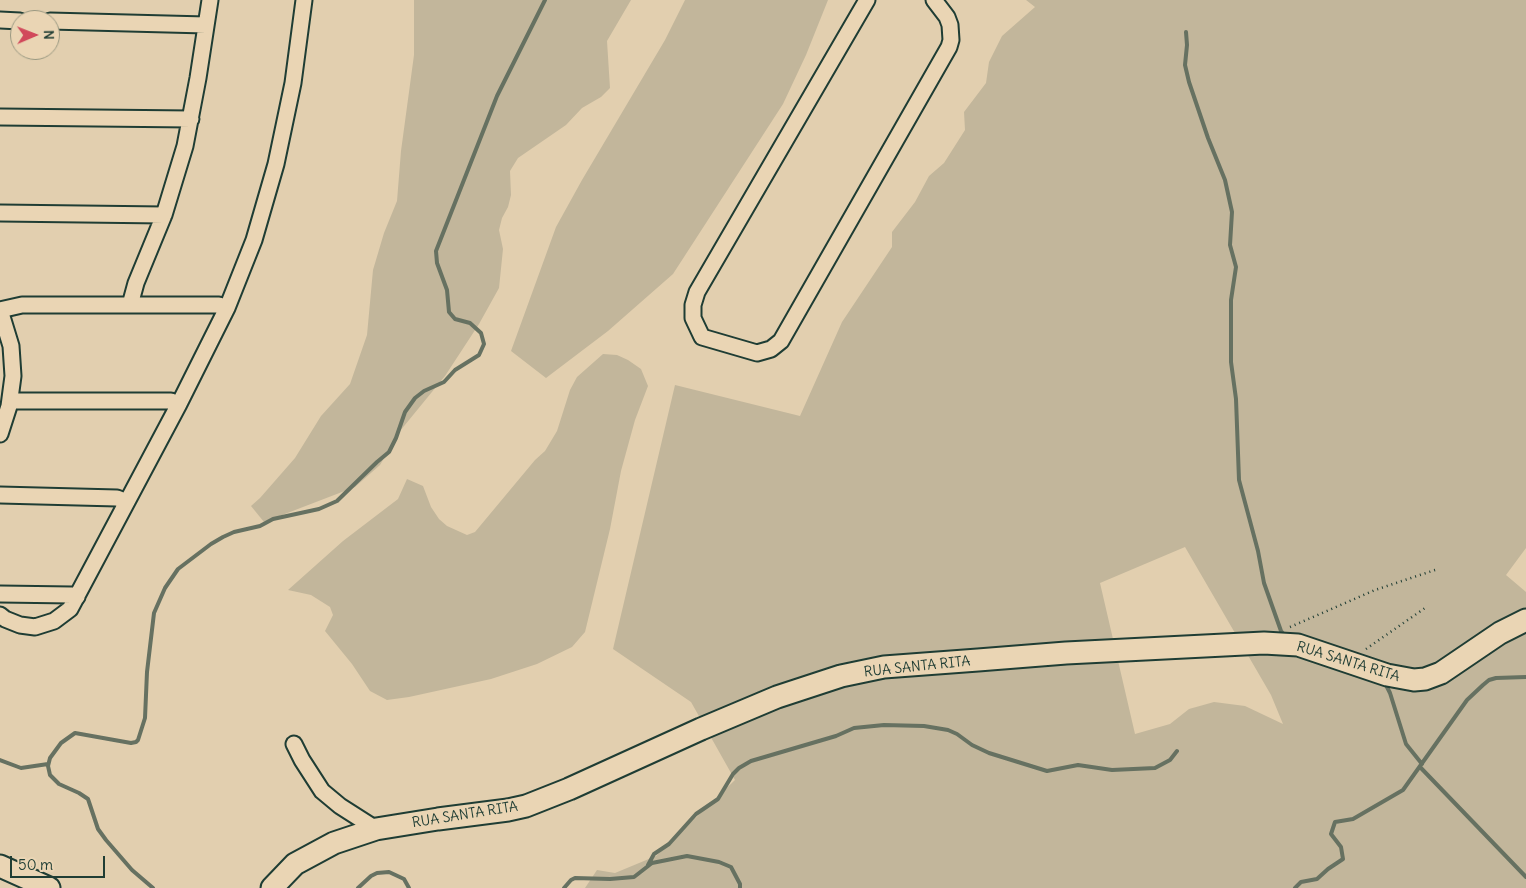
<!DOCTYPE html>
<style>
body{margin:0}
#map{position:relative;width:1526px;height:888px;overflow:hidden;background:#e2cfaf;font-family:Delius,sans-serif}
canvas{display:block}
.north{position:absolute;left:10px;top:10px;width:50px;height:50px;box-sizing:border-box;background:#ead5b4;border:1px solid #999881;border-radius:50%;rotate:89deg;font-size:14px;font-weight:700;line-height:20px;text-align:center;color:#1f3d34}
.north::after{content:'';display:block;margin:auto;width:18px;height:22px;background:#d1495b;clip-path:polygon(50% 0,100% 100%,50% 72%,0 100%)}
.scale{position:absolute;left:10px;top:856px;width:95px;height:22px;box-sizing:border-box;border:2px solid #1f3d34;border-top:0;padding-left:6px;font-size:15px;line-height:18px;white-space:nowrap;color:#1f3d34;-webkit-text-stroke:4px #ead5b4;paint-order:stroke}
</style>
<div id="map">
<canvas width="1526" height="888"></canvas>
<div class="north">N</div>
<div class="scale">50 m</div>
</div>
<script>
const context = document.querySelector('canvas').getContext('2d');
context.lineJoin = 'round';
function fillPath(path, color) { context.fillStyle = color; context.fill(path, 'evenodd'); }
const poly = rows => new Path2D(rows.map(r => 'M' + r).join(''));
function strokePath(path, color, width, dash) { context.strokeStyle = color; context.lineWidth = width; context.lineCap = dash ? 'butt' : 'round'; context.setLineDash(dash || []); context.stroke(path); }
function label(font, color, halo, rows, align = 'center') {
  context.font = font + ' Delius,sans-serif'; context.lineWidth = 4; context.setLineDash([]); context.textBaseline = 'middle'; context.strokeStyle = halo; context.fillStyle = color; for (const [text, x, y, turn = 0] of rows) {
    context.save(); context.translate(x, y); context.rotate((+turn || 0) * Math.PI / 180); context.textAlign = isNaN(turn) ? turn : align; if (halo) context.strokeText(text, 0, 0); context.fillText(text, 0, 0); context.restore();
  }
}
fillPath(poly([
 [414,0,631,0,607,41,610,88,601,97,582,108,566,125,518,158,510,171,511,195,508,207,502,218,499,230,503,249,499,288,479,324,445,376,400,431,380,465,355,487,264,522,251,506,260,498,295,458,321,416,350,384,367,335,373,270,384,233,397,201,401,151,414,55],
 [685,0,828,0,806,55,783,104,673,274,608,331,546,378,511,351,556,227,582,180,665,40],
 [1026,0,1526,0,1526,548,1506,575,1526,592,1526,888,585,888,597,870,615,873,656,856,735,780,691,702,613,649,675,385,800,416,842,322,892,247,892,232,915,202,929,176,944,163,965,130,964,112,986,83,989,62,1002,36,1035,7],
 [1185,547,1271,695,1283,724,1245,706,1214,702,1189,709,1170,724,1135,734,1100,583],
 [603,354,617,355,628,360,641,369,648,386,635,420,621,471,610,529,585,632,572,647,537,664,491,679,409,697,387,700,370,691,352,664,325,631,333,615,330,607,311,595,288,590,343,541,398,499,407,479,423,486,431,507,439,519,447,526,467,535,475,532,535,460,545,451,557,431,570,390,577,377]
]), '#c2b69b');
strokePath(poly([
 [1186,32,1187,45,1185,65,1189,82,1208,138,1225,180,1232,212,1230,245,1236,267,1231,300,1231,362,1236,399,1239,480,1258,551,1264,583,1281,631,1286,637],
 [1385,683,1390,693,1406,744,1422,764],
 [0,760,21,768,48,764],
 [1420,767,1526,877],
 [648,865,654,854,669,844,696,814,718,799,733,774,739,768,751,761,836,736,854,728,884,725,924,726,948,730,957,734,972,745,989,753,1047,771,1078,765,1112,770,1155,768,1170,760,1177,751],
 [153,888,132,870,106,840,98,829,88,799,79,793,59,784,50,775,48,766,50,758,61,743,75,733,131,743,136,742,138,740,145,718,147,672,154,613,165,588,178,569,211,544,223,537,234,532,260,526,273,519,319,509,337,501,377,462,389,452,396,438,405,412,415,398,424,391,444,382,455,370,479,355,484,344,481,333,470,323,455,319,449,312,447,290,437,263,436,251,497,96,545,0],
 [358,888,371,876,377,873,389,872,404,879,409,888],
 [564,888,571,880,575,878,610,879,634,877,652,863,687,856,719,862,731,867,740,884,740,888],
 [1295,888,1301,882,1317,879,1328,869,1343,859,1341,847,1331,834,1335,822,1353,819,1403,790,1467,700,1483,685,1489,680,1496,678,1526,677]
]), '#667161', 4);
const street = poly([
 [867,0,697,292,693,305,693,318,702,337,757,353,771,349,781,341,949,47,951,40,950,25,947,17,934,0],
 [0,20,20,21],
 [50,21,206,25],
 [0,117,191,119],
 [0,213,164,215],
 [130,305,136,283,164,215,185,146,198,78,210,0],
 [0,310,22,305,219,305,227,308],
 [0,310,11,346,13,376,9,406,0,434],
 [11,401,171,401,179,404],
 [0,495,117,498,127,502],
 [0,594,72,595,77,597],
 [0,615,5,619,20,625,35,627,54,621,70,609,179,404,227,308,254,240,276,164,293,83,304,0],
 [294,744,302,760,322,791,340,806,376,829]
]);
const secondary = poly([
 [0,866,49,888],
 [272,888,295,864,334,843,376,829,438,819,508,810,526,806,569,789,701,729,777,697,841,676,884,667,978,660,1066,653,1264,643,1298,645,1387,675,1414,680,1425,679,1441,673,1500,633,1526,620]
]);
strokePath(street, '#1f3d34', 19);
strokePath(secondary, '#1f3d34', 25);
strokePath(poly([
 [1290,627,1375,590,1438,569],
 [1366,649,1425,608]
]), '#1f3d34', 2.5, [1, 4]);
strokePath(street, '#ead5b4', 15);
strokePath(secondary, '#ead5b4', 21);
label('14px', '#1f3d34', '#ead5b4', [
 ["RUA SANTA RITA",1348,662,17],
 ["RUA SANTA RITA",917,667,-6],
 ["RUA SANTA RITA",465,815,-9]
]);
</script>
